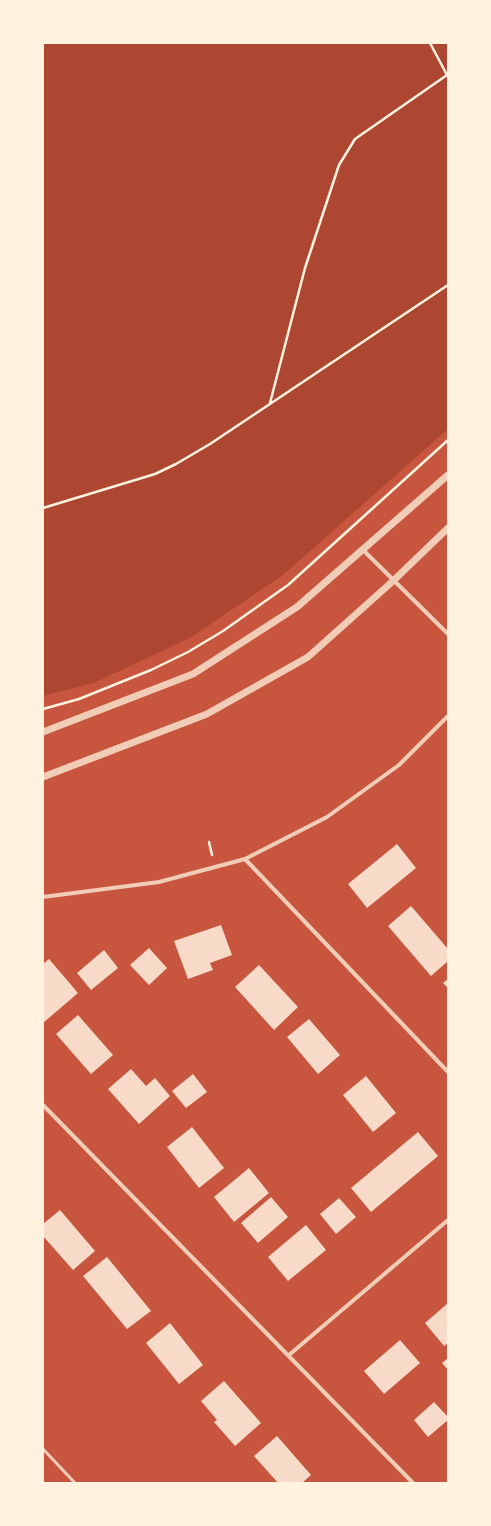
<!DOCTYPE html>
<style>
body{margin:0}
#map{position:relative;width:491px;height:1526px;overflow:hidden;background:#c8553d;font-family:"Roboto Condensed",sans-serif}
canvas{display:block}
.frame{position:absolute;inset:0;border:44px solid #fff3e0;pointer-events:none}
</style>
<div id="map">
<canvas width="491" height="1526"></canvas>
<div class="frame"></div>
</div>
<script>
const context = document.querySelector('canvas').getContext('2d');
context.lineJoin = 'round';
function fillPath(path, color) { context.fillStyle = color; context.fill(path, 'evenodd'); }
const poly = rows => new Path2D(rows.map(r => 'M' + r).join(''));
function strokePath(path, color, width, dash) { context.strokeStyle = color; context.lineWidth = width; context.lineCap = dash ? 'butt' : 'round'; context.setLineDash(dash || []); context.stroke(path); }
fillPath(poly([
 [43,43,448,43,448,429,283,575,190,638,94,683,43,696]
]), '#ae4732');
fillPath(poly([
 [397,844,416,868,367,908,348,884],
 [411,906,448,949,448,961,431,976,388,926],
 [221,925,232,955,210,963,213,970,188,979,174,941],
 [149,948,167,968,149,985,130,965],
 [104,950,118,968,91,990,77,973],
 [49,959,78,993,43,1023,43,964],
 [259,965,298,1007,274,1030,235,987],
 [448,979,448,988,443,983],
 [78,1015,113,1055,91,1074,56,1034],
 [309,1019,340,1055,318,1074,287,1037],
 [131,1069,146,1086,155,1078,170,1096,139,1124,108,1089],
 [193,1074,207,1092,186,1108,172,1091],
 [366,1076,396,1113,373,1132,343,1095],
 [192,1127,224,1168,199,1188,167,1147],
 [418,1132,438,1156,371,1212,351,1188],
 [249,1168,269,1193,234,1222,214,1197],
 [271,1197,288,1217,258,1243,241,1223],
 [339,1198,356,1217,336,1234,320,1214],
 [60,1210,95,1251,73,1270,43,1236,43,1224],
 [306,1225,326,1250,288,1281,268,1257],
 [107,1257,151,1311,127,1329,83,1276],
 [448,1303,448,1343,444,1346,425,1323],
 [170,1323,203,1365,179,1384,146,1343],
 [400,1340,420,1363,384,1394,364,1371],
 [448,1358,448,1370,442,1363],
 [224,1381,261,1423,235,1446,214,1422,217,1420,201,1401],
 [434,1402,448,1417,448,1420,428,1437,414,1420],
 [277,1436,311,1475,302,1483,278,1483,254,1456]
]), '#f7dbc8');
strokePath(poly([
 [270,403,305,268,339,165,355,139,447,75,430,43],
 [43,508,155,474,176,464,210,444,448,285],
 [43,709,79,699,151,670,188,652,223,631,288,585,448,440],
 [209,842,212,855]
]), '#fff3e0', 2.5);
strokePath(poly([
 [43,1449,75,1483]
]), '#f1ccb7', 3);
strokePath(poly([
 [363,550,448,634],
 [245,859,448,1072],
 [43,897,159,882,245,859,327,817,399,765,448,716],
 [43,1105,413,1483],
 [289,1355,448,1220]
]), '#f1ccb7', 4);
strokePath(poly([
 [43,732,193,674,297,607,448,475],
 [43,777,207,714,308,657,393,581,448,528]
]), '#f1ccb7', 7);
</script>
